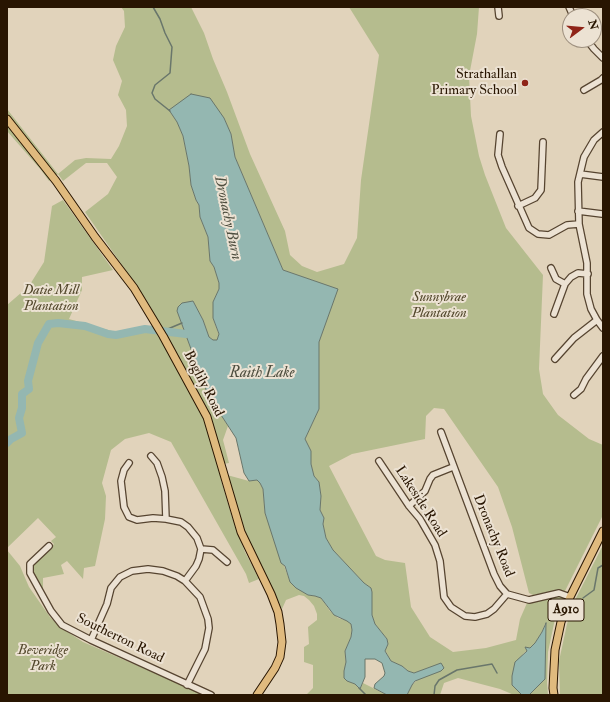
<!DOCTYPE html>
<style>
body{margin:0}
#map{position:relative;width:610px;height:702px;overflow:hidden;background:#e1d3bb;font-family:"IM FELL Double Pica",serif}
canvas{display:block}
.frame{position:absolute;inset:0;border:8px solid #281501;pointer-events:none}
.north{position:absolute;left:562px;top:8px;width:40px;height:40px;box-sizing:border-box;background:#ece2d3;border:1px solid #9e907f;border-radius:50%;rotate:74deg;font-size:11px;font-weight:700;line-height:16px;text-align:center;color:#281501}
.north::after{content:'';display:block;margin:auto;width:14px;height:18px;background:#8f2418;clip-path:polygon(50% 0,100% 100%,50% 72%,0 100%)}
</style>
<div id="map">
<canvas width="610" height="702"></canvas>
<div class="frame"></div>
<div class="north">N</div>
</div>
<script>
const context = document.querySelector('canvas').getContext('2d');
context.lineJoin = 'round';
function fillPath(path, color) { context.fillStyle = color; context.fill(path, 'evenodd'); }
const poly = rows => new Path2D(rows.map(r => 'M' + r).join(''));
function strokePath(path, color, width, dash) { context.strokeStyle = color; context.lineWidth = width; context.lineCap = dash ? 'butt' : 'round'; context.setLineDash(dash || []); context.stroke(path); }
function label(font, color, halo, rows, align = 'center') {
  context.font = font + ' "IM FELL Double Pica",serif'; context.lineWidth = 4; context.setLineDash([]); context.textBaseline = 'middle'; context.strokeStyle = halo; context.fillStyle = color; for (const [text, x, y, turn = 0] of rows) {
    context.save(); context.translate(x, y); context.rotate((+turn || 0) * Math.PI / 180); context.textAlign = isNaN(turn) ? turn : align; if (halo) context.strokeText(text, 0, 0); context.fillText(text, 0, 0); context.restore();
  }
}
fillPath(poly([
 [121,7,191,7,204,33,213,59,227,92,250,154,285,231,290,255,302,266,317,272,344,264,357,238,361,180,379,55,349,7,479,7,477,34,469,76,471,116,479,156,485,175,506,228,543,275,539,369,543,394,558,415,589,439,603,445,603,515,565,591,559,590,533,595,529,593,512,527,498,487,444,409,434,408,426,416,425,439,352,454,329,466,376,556,385,560,405,563,411,607,430,637,453,652,486,648,516,640,520,619,527,603,559,595,564,598,555,619,548,652,547,683,548,695,528,695,545,679,545,624,542,632,535,643,523,654,512,685,522,695,514,695,500,689,458,678,444,683,440,695,407,695,412,685,431,667,414,673,408,671,402,666,391,661,385,650,388,644,387,639,375,624,372,615,372,592,371,588,364,583,333,550,326,538,323,524,324,518,320,510,321,496,319,482,314,476,311,464,311,451,305,439,319,409,319,342,337,289,283,270,235,157,231,134,224,118,169,110,177,122,183,136,189,166,191,185,196,200,199,205,200,217,208,237,210,261,214,267,219,283,219,289,213,302,213,318,219,335,217,340,213,340,209,337,203,320,193,301,177,311,208,395,228,426,223,440,229,463,223,464,207,408,147,301,85,212,108,194,117,177,107,163,86,163,63,181,58,174,49,181,41,170,7,131,7,109,58,174,75,160,86,158,111,159,119,146,127,126,126,110,118,95,122,81,113,60,116,46,125,27,124,11],
 [63,200,113,270,82,277,82,290,69,319,112,331,122,337,144,331,157,332,196,400,207,426,216,455,221,480,232,517,245,552,259,579,249,583,246,574,171,442,149,433,125,439,111,450,102,483,106,496,105,519,95,566,84,568,83,579,67,561,61,565,64,574,43,578,43,593,33,573,33,566,54,544,51,541,56,537,38,518,7,548,7,305,29,286,44,262,52,206],
 [227,475,249,481,257,480,260,483,263,489,265,513,290,582,308,595,315,596,321,598,330,611,338,618,348,621,351,624,352,630,351,637,345,651,346,662,344,675,347,681,355,684,360,689,363,683,387,695,306,695,313,688,313,665,304,662,304,647,309,644,308,627,317,620,317,614,314,606,309,600,304,596,299,595,286,600,282,609,242,525],
 [603,545,603,695,560,695,559,661,567,624,574,602],
 [7,550,20,566,29,587,50,617,60,627,83,642,205,695,7,695]
]), '#b5bc8e');
const water = poly([
 [191,94,210,98,224,118,231,134,235,157,283,270,338,289,319,342,319,409,305,439,311,451,311,464,314,476,319,482,321,496,320,510,324,518,323,524,326,538,333,550,364,583,371,588,372,592,372,615,375,624,387,639,388,644,385,651,391,661,402,666,408,671,414,673,441,663,444,668,441,671,415,681,412,685,407,695,387,695,374,688,375,684,384,676,385,673,382,663,375,659,365,659,365,677,360,689,355,684,347,681,344,678,344,671,346,662,345,651,351,637,352,630,351,624,347,621,334,615,321,598,315,596,308,595,296,588,290,582,285,566,281,563,265,513,263,489,260,483,257,480,249,481,244,473,236,438,208,395,177,311,178,307,182,303,193,301,203,320,209,337,213,340,217,340,219,334,213,318,213,302,219,289,219,283,214,267,210,261,208,237,200,217,199,205,196,200,191,185,189,166,183,136,177,122,169,110,191,94],
 [546,623,545,679,529,695,522,695,512,685,512,676,515,662,527,651,525,647,530,648,535,643,542,632,546,623]
]);
fillPath(water, '#94b7b1');
strokePath(water, '#69766b', 1);
strokePath(poly([
 [153,7,160,19,165,33,172,47,170,73,155,85,152,93,155,99,170,111],
 [163,331,182,323],
 [583,598,594,590,598,568,603,565],
 [359,688,366,695],
 [434,695,435,686,439,680,457,670,492,664,497,673]
]), '#69766b', 1.5);
strokePath(poly([
 [7,443,11,439,22,433,19,418,22,408,22,394,29,389,28,381,38,343,49,324,58,323,85,326,108,334,116,335,145,329,186,334]
]), '#94b7b1', 8);
const minor = poly([
 [498,7,499,16],
 [569,7,573,16],
 [587,40,594,49,603,58],
 [584,90,601,80,603,78],
 [603,132,594,140,584,157,578,182,579,224,587,263,587,294,591,309,597,320,603,328],
 [500,134,498,155,502,167,529,228,538,234,549,235,567,225,579,224],
 [580,174,603,177],
 [518,206,535,198,541,190,543,142],
 [578,211,602,214],
 [551,268,556,279,565,284],
 [554,314,565,284,571,277,578,273,588,274],
 [555,359,574,338,597,320],
 [574,395,581,389,586,379,603,356],
 [441,432,494,574,500,586,507,594,529,600,559,593,570,597],
 [151,456,157,463,162,477,165,491,166,519],
 [379,461,409,506,420,519,435,545,440,561,444,597,451,607,465,616,475,617,487,614,494,609,507,594],
 [129,463,124,470,121,481,124,507,129,517,137,520,153,518,166,519,181,522,188,527,197,538,201,549,199,559,196,566,185,581],
 [409,506,425,491,430,479,433,475,453,467],
 [49,546,30,564,30,573,51,611,62,625,91,640,211,695],
 [201,549,213,550,227,562],
 [91,640,107,604,111,588,120,577,132,571,148,569,163,571,177,576,185,581,200,597,208,619,209,628,205,649,187,685]
]);
const major = poly([
 [7,119,56,181,95,237,134,288,163,336,207,417,241,532,271,594,278,612,280,624,282,642,280,657,275,668,257,695],
 [554,695,553,688,555,650,561,622,570,597,603,531]
]);
strokePath(minor, '#564430', 8);
strokePath(major, '#281501', 9);
strokePath(minor, '#ece2d3', 5.5);
strokePath(major, '#e0ba7e', 7);
for (const [x, y, r, color] of [
 [525,83,4,"#8f2418"]
]) { const dot = new Path2D(); dot.arc(x, y, r, 0, 2 * Math.PI); context.fillStyle = color; context.fill(dot); strokePath(dot, '#ece2d3', 1.5); }
for (const [x, y, w] of [
 [566,610,36]
]) { const box = new Path2D(); box.roundRect(x - w / 2, y - 11, w, 22, 3); context.fillStyle = '#ece2d3'; context.fill(box); strokePath(box, '#281501', 1); }
label('bold 13px', '#281501', null, [
 ["A910",566,610]
]);
label('14px', '#281501', '#ece2d3', [
 ["Strathallan",517,75],
 ["Primary School",517,91]
], 'right');
label('italic 14px', '#52472b', '#ece2d3', [
 ["Datie Mill",51,291],
 ["Plantation",51,307],
 ["Sunnybrae",439,298],
 ["Plantation",439,314],
 ["Beveridge",43,651],
 ["Park",43,667]
]);
label('14px', '#281501', '#ece2d3', [
 ["Boglily Road",203,384,63],
 ["Lakeside Road",420,502,57],
 ["Dronachy Road",493,536,68],
 ["Southerton Road",120,639,26]
]);
label('italic 15px', '#4e4e3f', '#ece2d3', [
 ["Dronachy Burn",227,218,78],
 ["Raith Lake",262,374]
]);
</script>
